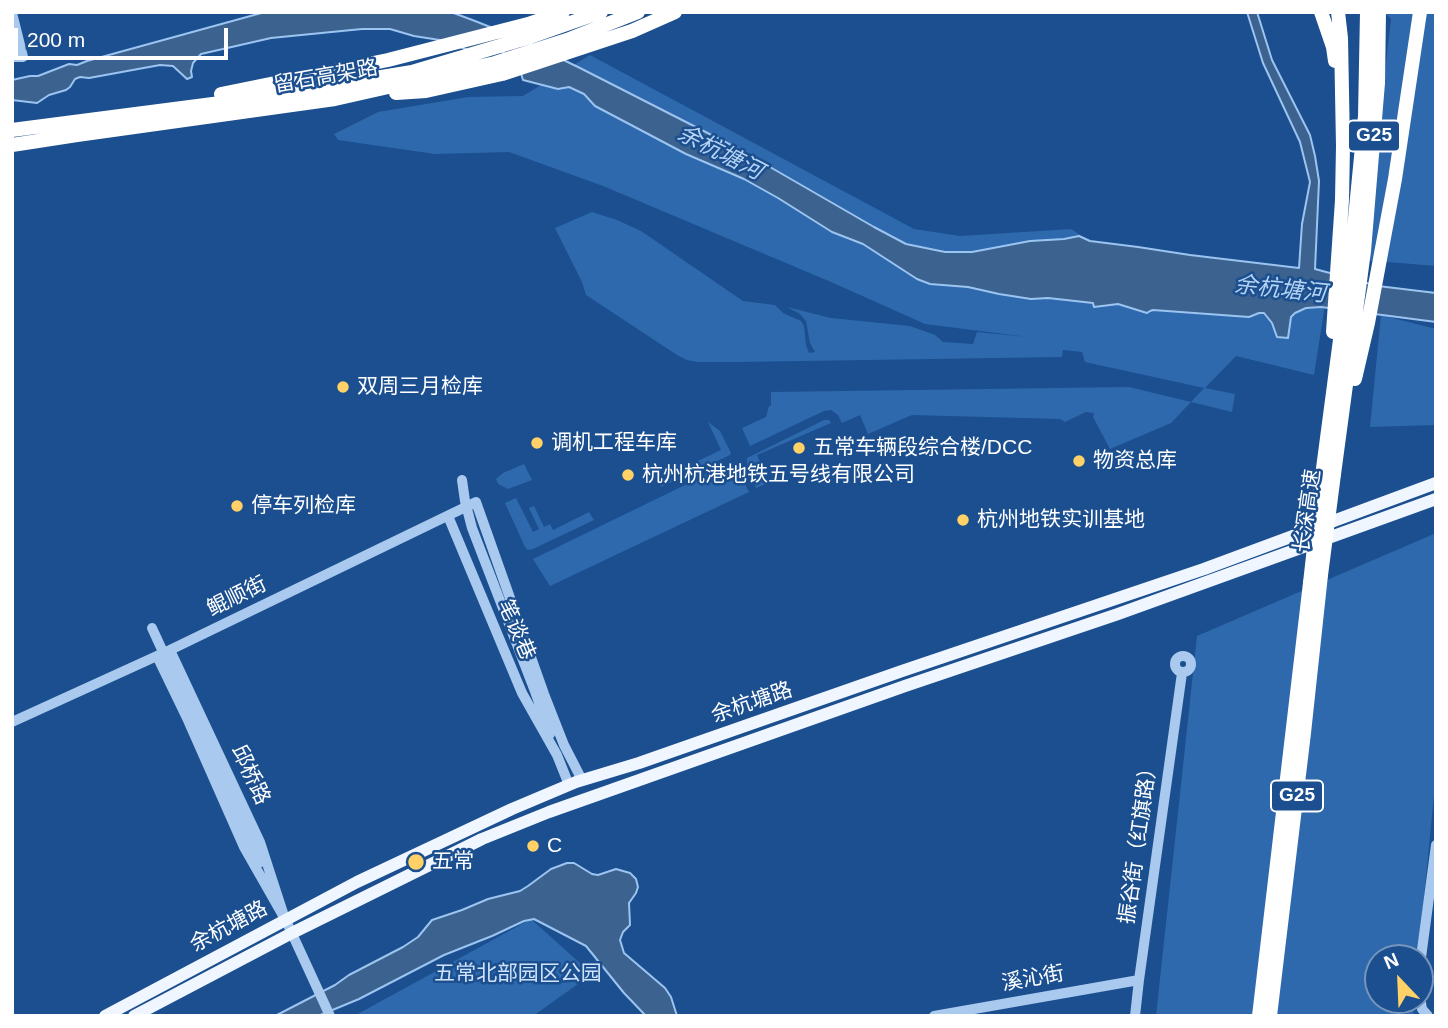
<!DOCTYPE html>
<meta charset="utf-8">
<style>
body{margin:0}
#map{position:relative;width:1448px;height:1028px;overflow:hidden;background:#1b4f8f;font-family:Arial,sans-serif}
canvas{display:block}
.frame{position:absolute;inset:0;border:14px solid #fff;pointer-events:none}
.north{position:absolute;left:1364px;top:944px;width:70px;height:70px;box-sizing:border-box;background:#1b4f8f;border:2px solid #7695bc;border-radius:50%;rotate:337deg;font-size:19px;font-weight:700;line-height:28px;text-align:center;color:#fff}
.north::after{content:'';display:block;margin:auto;width:24px;height:32px;background:#ffd166;clip-path:polygon(50% 0,100% 100%,50% 72%,0 100%)}
.scale{position:absolute;left:14px;top:28px;width:214px;height:32px;box-sizing:border-box;border:4px solid #fff;border-top:0;padding-left:9px;font-size:21px;line-height:24px;white-space:nowrap;color:#fff;-webkit-text-stroke:5px #1b4f8f;paint-order:stroke}
</style>
<div id="map">
<canvas width="1448" height="1028"></canvas>
<div class="frame"></div>
<div class="north">N</div>
<div class="scale">200 m</div>
</div>
<script>
const context = document.querySelector('canvas').getContext('2d');
context.lineJoin = 'round';
function fillPath(path, color) { context.fillStyle = color; context.fill(path, 'evenodd'); }
const poly = rows => new Path2D(rows.map(r => 'M' + r).join(''));
function strokePath(path, color, width, dash) { context.strokeStyle = color; context.lineWidth = width; context.lineCap = dash ? 'butt' : 'round'; context.setLineDash(dash || []); context.stroke(path); }
function label(font, color, halo, rows, align = 'center') {
  context.font = font + ' Arial,"Noto Sans SC",sans-serif'; context.lineWidth = 5; context.setLineDash([]); context.textBaseline = 'middle'; context.strokeStyle = halo; context.fillStyle = color; for (const [text, x, y, turn = 0] of rows) {
    context.save(); context.translate(x, y); context.rotate((+turn || 0) * Math.PI / 180); context.textAlign = isNaN(turn) ? turn : align; if (halo) context.strokeText(text, 0, 0); context.fillText(text, 0, 0); context.restore();
  }
}
fillPath(poly([
 [1384,12,1436,12,1436,266,1363,260,1391,19],
 [590,55,914,229,960,236,1071,229,1090,241,1330,273,1314,375,1236,356,1205,388,1235,394,1232,412,1191,402,1171,423,1110,449,1093,417,1094,413,1086,412,1065,422,1060,419,912,415,868,434,860,415,842,423,838,415,831,410,824,411,750,446,742,428,766,417,769,406,771,406,771,392,1129,387,1191,402,1204,388,1085,362,1082,352,1063,350,1062,357,737,362,698,362,687,360,677,355,586,295,582,282,555,228,592,212,617,220,641,231,743,301,775,305,783,313,801,321,804,326,806,345,809,353,815,352,810,343,806,321,800,314,787,307,831,318,910,326,935,335,943,342,973,344,977,332,1028,337,925,324,831,282,603,186,509,152,435,154,338,140,334,134,378,112,468,97,523,96],
 [1381,315,1436,329,1436,425,1370,427],
 [824,420,829,420,831,423,757,455,768,483,756,488,747,469,747,458],
 [708,422,720,431,731,453,730,455,661,487,658,480,721,450],
 [524,464,532,480,508,489,498,484,496,479,503,473],
 [731,464,738,470,749,492,550,586,533,559,724,466],
 [516,498,533,532,539,529,529,508,534,506,544,527,550,524,553,530,589,512,594,520,533,549,528,550,525,547,505,503],
 [1436,533,1436,775,1418,958,1378,958,1378,1000,1414,1000,1413,1016,1156,1016,1197,636],
 [531,919,592,974,533,1016,354,1016]
]), '#2e69ad');
const water = poly([
 [265,12,451,12,475,21,518,38,580,68,737,148,874,227,906,244,945,252,972,252,1030,241,1064,239,1079,236,1090,241,1138,247,1190,255,1299,268,1302,224,1310,182,1300,142,1263,63,1247,12,1257,12,1272,60,1310,135,1315,156,1319,181,1315,269,1378,286,1436,293,1436,322,1321,307,1306,308,1295,313,1291,317,1288,338,1277,337,1272,323,1264,313,1259,313,1249,317,1153,310,1150,311,1147,313,1118,304,1094,307,1093,303,1048,298,1031,299,999,294,968,287,930,284,917,279,863,244,832,232,778,198,744,179,686,154,595,106,584,94,569,87,558,89,523,80,519,67,504,53,487,46,470,51,446,41,414,36,390,29,362,29,271,38,201,54,193,63,191,71,192,77,187,79,173,66,160,65,89,78,80,77,75,79,70,87,66,90,49,95,37,103,12,100,12,80,30,76,38,76,69,64,77,65,87,61,265,12],
 [567,863,574,863,592,874,598,875,616,869,630,873,636,879,638,887,636,893,629,903,630,925,623,932,620,940,624,953,665,988,671,997,677,1016,646,1016,624,993,586,946,534,919,524,921,492,936,444,955,359,999,318,1016,275,1016,335,985,349,975,403,947,418,937,432,920,462,910,488,899,520,891,528,886,551,869,567,863]
]);
fillPath(water, '#3c6290');
strokePath(water, '#9cc4f0', 2);
strokePath(poly([
 [12,13,23,57,12,57],
 [448,516,522,693,557,755,569,785],
 '1175 664a8 8 0 1 1 16 0a8 8 0 1 1-16 0Z',
 [157,656,187,718,244,847,285,919,260,842,170,650],
 [547,714,536,694,550,734],
 [12,722,170,650,476,502,544,694,564,745,582,780],
 [242,824,259,863],
 [283,914,330,1016],
 [1420,965,1436,845],
 [1420,997,1422,1009,1428,1016],
 [934,1016,1139,980],
 [1135,1016,1139,980,1182,673]
]), '#a9c9ee', 10);
strokePath(poly([
 [105,1016,357,882,512,809,576,782,639,763,902,671,1204,569,1436,483],
 [134,1016,292,933,482,839,549,812,905,686,1118,614,1436,499]
]), '#f0f6ff', 12);
strokePath(poly([
 [1321,12,1333,47,1335,61],
 [396,93,426,91,502,74,632,31,675,12],
 [221,94,388,60,528,24,563,12],
 [12,130,236,101,412,72,530,37,601,12],
 [12,145,77,135,335,99,495,63,567,40,638,12],
 [1333,332,1342,200,1343,146,1341,38,1338,12],
 [1355,379,1368,323,1395,179,1420,12],
 [1334,474,1364,251,1378,83,1379,12],
 [1322,476,1352,249,1365,116,1367,12],
 [1259,1016,1310,583],
 [1270,1016,1304,733,1321,575]
]), '#fff', 14);
strokePath(poly([
 [462,480,465,501,472,528,536,694],
 [152,628,242,824]
]), '#a9c9ee', 10);
strokePath(poly([
 [1321,575,1334,474],
 [1310,583,1322,476]
]), '#fff', 14);
for (const [x, y, r, color] of [
 [343,387,7,"#ffd166"],
 [537,443,7,"#ffd166"],
 [799,448,7,"#ffd166"],
 [1079,461,7,"#ffd166"],
 [628,475,7,"#ffd166"],
 [237,506,7,"#ffd166"],
 [963,520,7,"#ffd166"],
 [533,846,7,"#ffd166"],
 [416,862,9,"#ffd166"]
]) { const dot = new Path2D(); dot.arc(x, y, r, 0, 2 * Math.PI); context.fillStyle = color; context.fill(dot); strokePath(dot, '#1b4f8f', 2.5); }
for (const [x, y, w] of [
 [1374,136,52],
 [1297,796,52]
]) { const box = new Path2D(); box.roundRect(x - w / 2, y - 15.5, w, 31, 5); context.fillStyle = '#1b4f8f'; context.fill(box); strokePath(box, '#fff', 2); }
label('bold 19px', '#fff', null, [
 ["G25",1374,136],
 ["G25",1297,796]
]);
label('21px', '#fff', '#1b4f8f', [
 ["留石高架路",326,77,-10],
 ["长深高速",1308,511,-82],
 ["鲲顺街",237,597,-26],
 ["笔谈巷",516,630,67],
 ["余杭塘路",752,703,-19],
 ["邱桥路",250,775,65],
 ["振谷街（红旗路）",1139,841,-82],
 ["余杭塘路",229,927,-28],
 ["溪沁街",1033,979,-10]
]);
label('21px', '#fff', '#1b4f8f', [
 ["双周三月检库",357,387],
 ["调机工程车库",551,443],
 ["五常车辆段综合楼/DCC",813,448],
 ["物资总库",1093,461],
 ["杭州杭港地铁五号线有限公司",642,475],
 ["停车列检库",251,506],
 ["杭州地铁实训基地",977,520],
 ["C",547,846],
 ["五常",432,862]
], 'left');
label('21px', '#cfe3fa', '#1b4f8f', [
 ["五常北部园区公园",518,974]
]);
label('italic 23px', '#b5d3f5', '#1b4f8f', [
 ["余杭塘河",720,153,27],
 ["余杭塘河",1280,290,6]
]);
</script>
